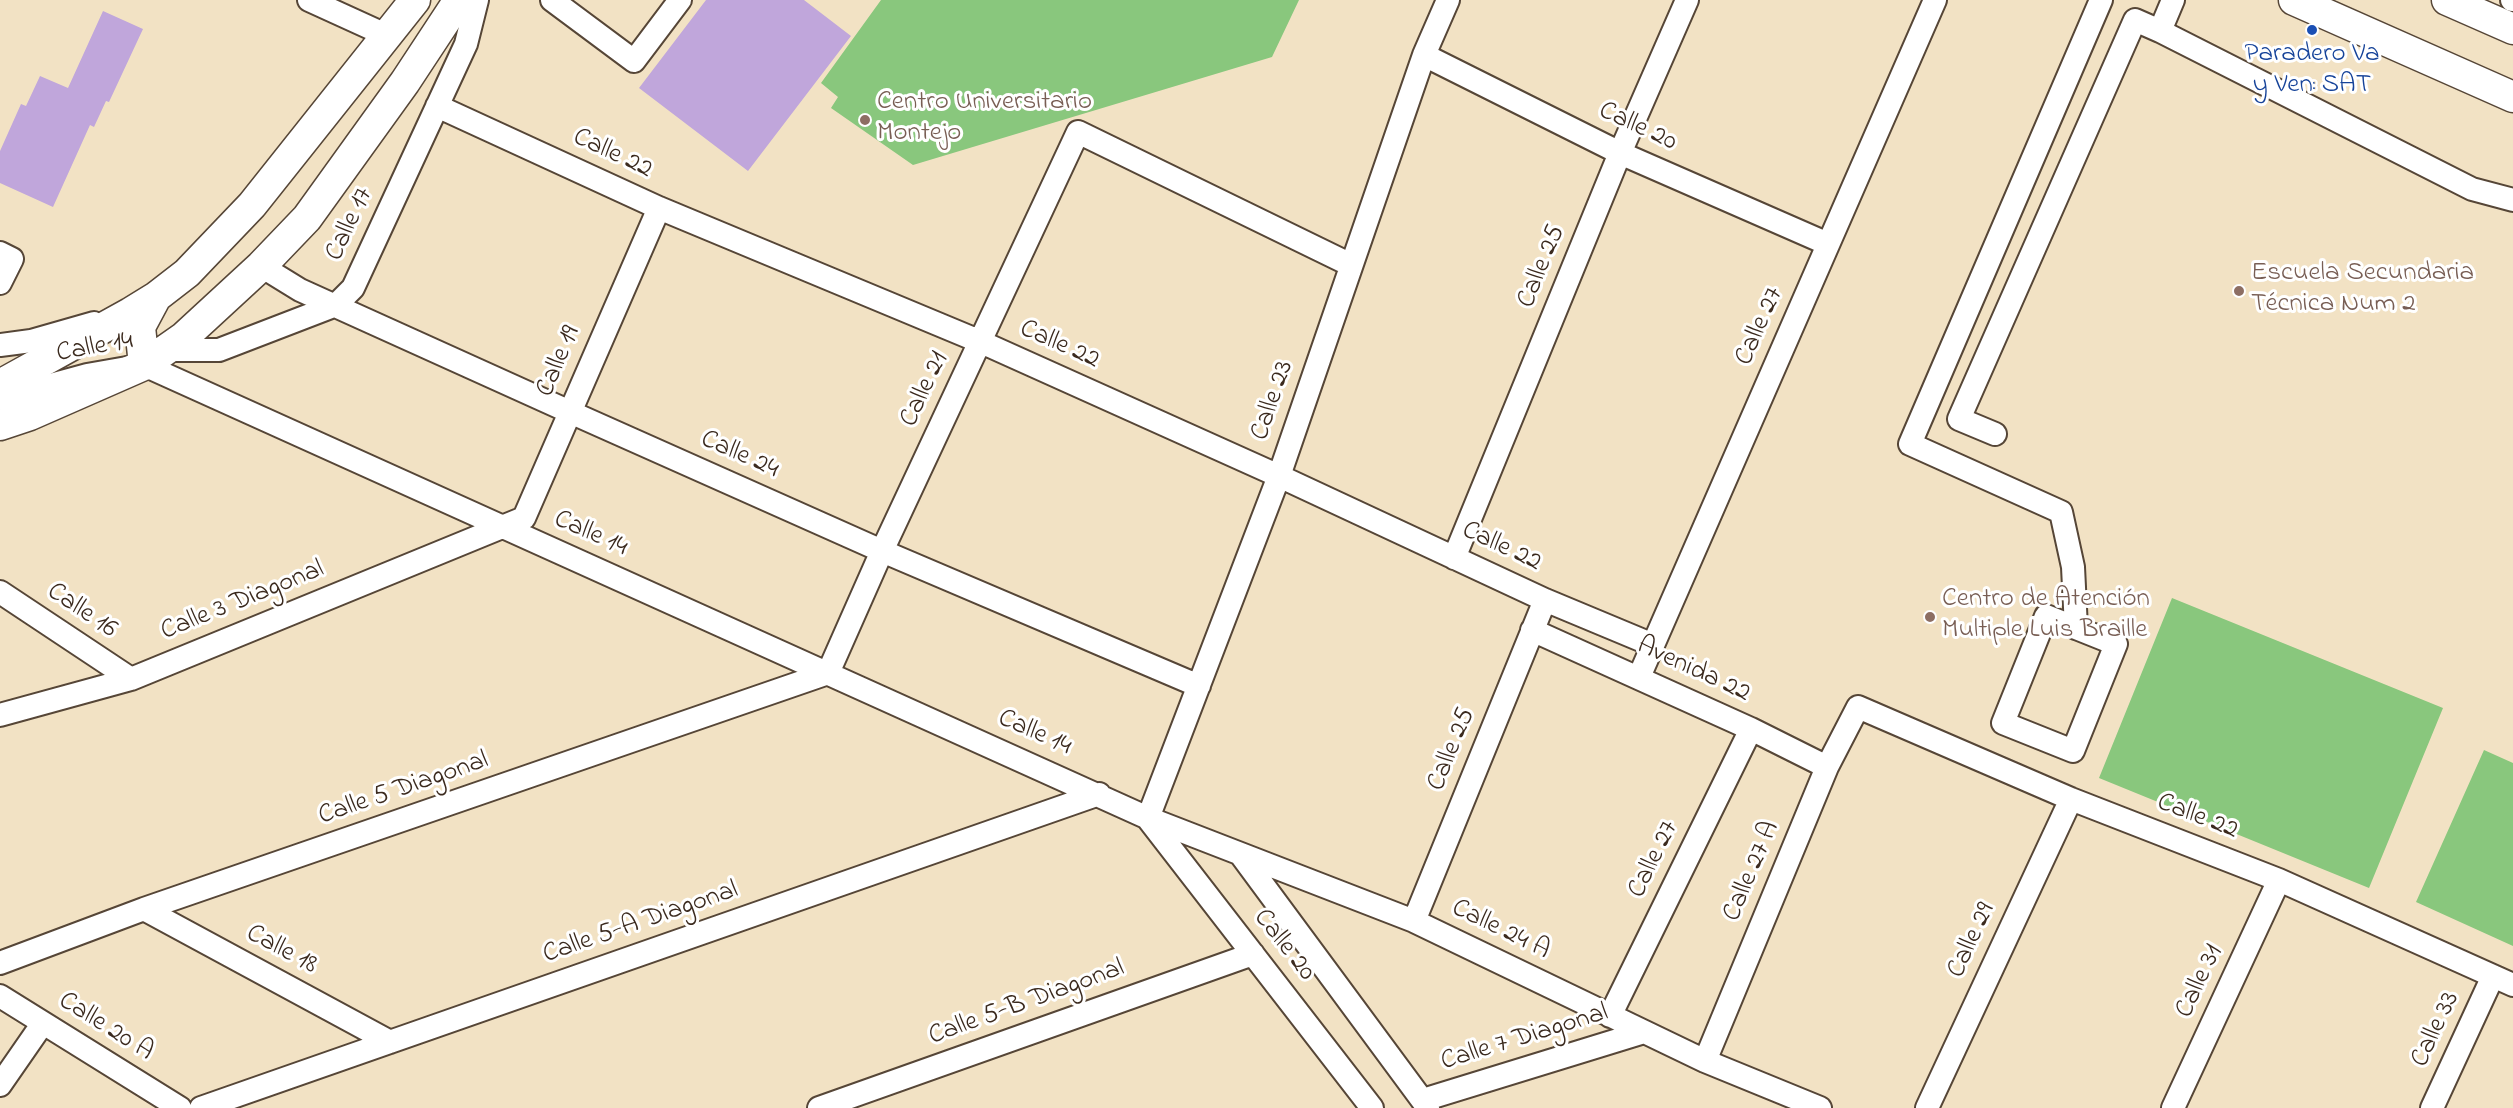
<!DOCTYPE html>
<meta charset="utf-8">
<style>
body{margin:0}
canvas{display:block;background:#f2e2c4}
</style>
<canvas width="2513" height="1108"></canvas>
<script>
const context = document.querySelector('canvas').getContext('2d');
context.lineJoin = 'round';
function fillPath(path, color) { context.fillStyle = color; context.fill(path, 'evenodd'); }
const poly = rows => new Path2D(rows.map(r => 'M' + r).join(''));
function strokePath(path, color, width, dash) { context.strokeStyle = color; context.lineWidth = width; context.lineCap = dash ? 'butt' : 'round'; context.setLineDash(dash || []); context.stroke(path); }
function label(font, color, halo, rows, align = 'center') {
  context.font = font + ' "Indie Flower",sans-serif'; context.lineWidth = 6; context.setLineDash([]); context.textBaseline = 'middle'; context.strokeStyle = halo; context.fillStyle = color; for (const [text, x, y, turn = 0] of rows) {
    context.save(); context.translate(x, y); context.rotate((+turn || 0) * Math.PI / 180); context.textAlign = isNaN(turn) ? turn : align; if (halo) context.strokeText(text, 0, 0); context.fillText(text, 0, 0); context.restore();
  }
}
fillPath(poly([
 [881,0,1299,0,1272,57,913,165,831,108,838,97,821,83],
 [2172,598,2443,708,2369,888,2099,778],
 [2484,750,2513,763,2513,946,2416,902]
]), '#89c77d');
fillPath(poly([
 [706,0,804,0,851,36,748,171,639,88],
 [103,11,143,29,109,102,106,101,94,127,90,125,53,207,0,183,0,151,21,104,26,106,40,76,68,88]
]), '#c0a6db');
const minor = poly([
 [309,0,388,36],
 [552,0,634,61,680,0],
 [2173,0,2160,31,2472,189,2513,200],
 [2512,0,2513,0],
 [1424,55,1620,153,1828,244],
 [437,106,659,208,981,342,1279,476,1545,600,1653,645],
 [0,253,12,259,0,283],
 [261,266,300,290,570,412,882,551,1199,686],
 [0,345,31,341,94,323],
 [167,350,219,350,336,305,353,288,466,44,477,0],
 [0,399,87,375,144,365,1148,818,1414,921,1705,1061,1820,1108],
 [1995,434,1959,419,2135,20,2160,31],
 [1454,558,1620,153,1687,0],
 [0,592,131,679],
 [2046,616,2116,644,2073,751,2003,723,2046,616],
 [2076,628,2073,567,2061,512,1910,444,2101,0],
 [1532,630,1751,729,1827,767],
 [1639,677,1935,0],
 [0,715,131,679,524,518,659,208],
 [1148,818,1279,476,1424,55,1448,0],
 [1149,820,1372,1108],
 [1241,855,1428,1108],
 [144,909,390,1042],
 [1414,921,1545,600],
 [0,963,144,909,828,673,882,551,1078,132,1351,265],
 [0,996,180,1108],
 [1610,1016,1751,729],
 [1705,1061,1827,767,1858,707,2071,799,2279,880,2513,985],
 [0,1085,43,1023],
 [1423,1100,1644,1032],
 [201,1108,1099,794],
 [819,1108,1253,954],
 [1927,1108,2071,799],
 [2173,1108,2279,880],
 [2432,1108,2493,976]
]);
const major = poly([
 [2294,0,2513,97],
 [2447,0,2513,29],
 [144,365,140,327,156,297],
 [0,385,130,313,156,297,187,273,252,205,415,0],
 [0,425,30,415,144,365,184,337,261,266,307,218,405,82,459,0]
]);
strokePath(minor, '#564637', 26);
strokePath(major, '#564637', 33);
strokePath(minor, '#fff', 22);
strokePath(major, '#fff', 30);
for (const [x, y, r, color] of [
 [2312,30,6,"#1a4fb4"],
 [865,120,6,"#8d6e63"],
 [2239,291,6,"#8d6e63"],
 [1930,617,6,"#8d6e63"]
]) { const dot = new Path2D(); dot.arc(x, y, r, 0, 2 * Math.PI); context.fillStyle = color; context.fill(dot); strokePath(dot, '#fff', 2); }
label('27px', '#164399', '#fff', [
 ["Paradero Va",2312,56],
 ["y Ven: SAT",2312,87]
]);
label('27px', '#785e54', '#fff', [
 ["Centro Universitario",877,104],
 ["Montejo",877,135],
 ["Escuela Secundaria",2251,275],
 ["Técnica Num 2",2251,306],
 ["Centro de Atención",1942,601],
 ["Multiple Luis Braille",1942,632]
], 'left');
label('27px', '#3b2a1e', '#fff', [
 ["Calle 20",1637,128,25],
 ["Calle 22",612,155,25],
 ["Calle 17",351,225,-65],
 ["Calle 25",1543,267,-68],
 ["Calle 27",1761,327,-66],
 ["Calle 22",1059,346,24],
 ["Calle 14",95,349,-10],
 ["Calle 19",560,362,-67],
 ["Calle 21",926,390,-65],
 ["Calle 23",1274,401,-71],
 ["Calle 24",739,456,24],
 ["Calle 14",590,535,24],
 ["Calle 22",1501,548,25],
 ["Calle 3 Diagonal",243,602,-22],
 ["Calle 16",81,612,34],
 ["Avenida 22",1693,671,25],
 ["Calle 14",1034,734,24],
 ["Calle 25",1453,750,-68],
 ["Calle 5 Diagonal",404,790,-19],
 ["Calle 22",2197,818,21],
 ["Calle 27",1655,860,-64],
 ["Calle 27 A",1753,872,-67],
 ["Calle 5-A Diagonal",641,924,-19],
 ["Calle 24 A",1500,931,26],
 ["Calle 29",1973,941,-65],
 ["Calle 20",1283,946,52],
 ["Calle 18",281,951,28],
 ["Calle 31",2201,982,-65],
 ["Calle 5-B Diagonal",1027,1004,-20],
 ["Calle 20 A",105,1028,32],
 ["Calle 33",2437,1030,-65],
 ["Calle 7 Diagonal",1525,1039,-17]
]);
</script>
